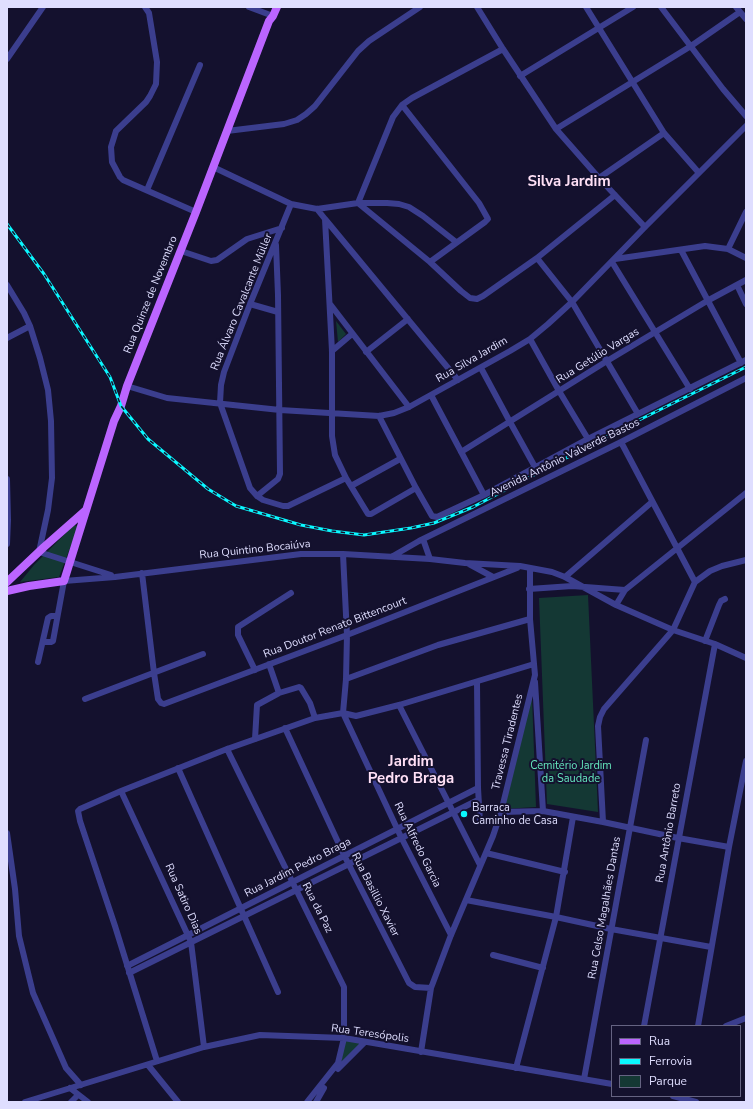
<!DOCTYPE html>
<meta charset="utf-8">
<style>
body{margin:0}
#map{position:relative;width:753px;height:1109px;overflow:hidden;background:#14112e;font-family:"Nunito Sans",sans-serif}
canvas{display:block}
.frame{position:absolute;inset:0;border:8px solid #dfdeff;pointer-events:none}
.legend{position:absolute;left:611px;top:1025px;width:130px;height:72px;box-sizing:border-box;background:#14112e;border:1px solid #656382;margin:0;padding:5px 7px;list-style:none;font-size:12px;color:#dfdeff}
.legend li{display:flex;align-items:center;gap:8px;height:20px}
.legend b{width:20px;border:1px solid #656382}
</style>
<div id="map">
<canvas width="753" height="1109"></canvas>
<div class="frame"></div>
<ul class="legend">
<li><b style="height:5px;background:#bb65ff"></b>Rua</li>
<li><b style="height:5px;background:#0af8ff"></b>Ferrovia</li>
<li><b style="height:11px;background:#143834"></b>Parque</li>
</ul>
</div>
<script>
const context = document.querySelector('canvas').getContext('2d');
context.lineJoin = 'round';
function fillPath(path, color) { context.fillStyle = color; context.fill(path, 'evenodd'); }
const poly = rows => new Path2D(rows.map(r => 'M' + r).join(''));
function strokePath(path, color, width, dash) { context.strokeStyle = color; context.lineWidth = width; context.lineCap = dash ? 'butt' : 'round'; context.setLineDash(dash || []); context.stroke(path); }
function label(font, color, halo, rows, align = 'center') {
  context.font = font + ' "Nunito Sans",sans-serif'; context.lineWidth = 4; context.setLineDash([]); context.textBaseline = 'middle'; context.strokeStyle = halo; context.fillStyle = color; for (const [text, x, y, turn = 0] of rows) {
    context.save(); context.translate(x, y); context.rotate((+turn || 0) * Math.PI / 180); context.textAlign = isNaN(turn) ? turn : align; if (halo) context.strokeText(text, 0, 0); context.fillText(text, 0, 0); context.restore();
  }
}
fillPath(poly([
 [336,321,346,334,338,342],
 [74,525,77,526,78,527,59,577,20,582,34,565],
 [588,595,598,812,547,804,539,598],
 [532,696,536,807,504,809],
 [345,1040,361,1043,341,1063]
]), '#143834');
strokePath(poly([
 [145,7,149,13,157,62,156,84,150,96,146,102,116,131,111,147,112,162,120,177,123,180,196,212],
 [249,7,273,16],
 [477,7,503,49,556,129,599,178,645,227],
 [586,7,664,133,699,173],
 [661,7,723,89,746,116],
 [736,7,746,19],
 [7,59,43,7],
 [520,76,633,7],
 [402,105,479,203,488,219,485,222,430,262],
 [556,129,691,46,740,12],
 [227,131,284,124,297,120,306,114,315,106,358,51,369,41,420,7],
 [213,167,291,204,317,209,358,203,387,203,399,204,409,207,423,216,456,242],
 [599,178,664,133],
 [147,190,200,65],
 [358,203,430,262,461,291,470,298,477,299,483,296,537,258,615,195],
 [358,203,393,117,402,105,412,98,503,49],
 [291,204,250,304,224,372,221,385,220,403,250,488,257,496,263,500,283,506,288,506,346,478],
 [317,209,325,219,332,351,332,436,335,455,346,478,368,514,371,514,416,488],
 [325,219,458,380],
 [728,249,746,212],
 [681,250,741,363],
 [181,251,211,261,217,260,247,239,282,228],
 [537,258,572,302,638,414],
 [615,259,705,246,728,249,746,258],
 [612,262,690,389],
 [7,285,24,313,30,326,40,358,48,390,51,421,52,478,48,510,39,552,111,575],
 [737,285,746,304],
 [250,304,278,312],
 [330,304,409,407],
 [7,338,30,326],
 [530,339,559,391,588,439],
 [332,351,352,334],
 [366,352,408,319],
 [481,368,510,422,535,467],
 [127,386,167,398,280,410,379,416,394,413,409,407,510,351,530,339,548,324,572,302,645,227,746,126],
 [431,395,484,495],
 [379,416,416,488,432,516,437,517,484,495,588,439,746,360],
 [621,442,695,582],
 [461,452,607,361,707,301,746,280],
 [7,479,8,520,7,544],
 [351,486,400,459],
 [257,496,278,479,280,474,278,295,276,245],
 [423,539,430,559],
 [343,554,347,635,346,679,343,713,401,837,451,935],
 [393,556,419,541,621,442,746,378],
 [469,564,493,577],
 [142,573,154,673,158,699,161,703,164,704,347,635,517,568],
 [565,577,652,502],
 [529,589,572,586,625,590],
 [616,605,625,590,746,493],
 [705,641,719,605,721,601,725,599],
 [43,642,51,642,53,641,64,581,115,577,301,554,343,554,430,559,465,563,520,566,552,572,565,577,616,605,673,630,715,644,746,658],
 [38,662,48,618,51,616,57,616],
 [269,664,279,693],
 [255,670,238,635,238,627,291,593],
 [346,679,438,645,530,619],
 [477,682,478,788,480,822],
 [535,682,543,811],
 [85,699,203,654],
 [399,705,480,865],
 [285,728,344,855,409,983,415,987,431,988],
 [255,739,257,705,279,693,299,687,301,688,310,703,315,718],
 [227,749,344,987,344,1038,338,1063,307,1102],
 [178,768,278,992],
 [121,791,191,942,204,1047],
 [501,812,543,811,603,822,678,838,729,847],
 [603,822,598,726,600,717,604,709,673,630,695,582,710,571,722,566,746,560],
 [7,833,15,889,19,936,33,993,66,1068,81,1085],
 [486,853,565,872],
 [466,900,556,917,611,929,711,947],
 [493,955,543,968],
 [127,966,478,788],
 [129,973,478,800],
 [644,1026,715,644],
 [698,1026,729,847,746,761],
 [726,1026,746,1018],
 [421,1052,431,988,451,935,493,836,501,812,535,675,530,619,530,568],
 [157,1061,115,926,80,821,78,811,80,809,121,791,227,749,315,718,343,713,356,716,399,705,534,664],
 [148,1065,178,1102],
 [516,1068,556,917,573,817],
 [338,1069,365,1042],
 [584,1079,646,740],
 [70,1088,88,1102],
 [673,1096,696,1102],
 [25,1102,204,1047,260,1035,344,1038,612,1084],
 [71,1102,78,1095],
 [316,1102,324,1088]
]), '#3b3e8e', 6);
strokePath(poly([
 [7,582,44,547,86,510],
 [7,591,29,586,64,581,114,421,121,406,127,386,196,212,269,21,273,16,277,7]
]), '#bb65ff', 8);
const rail = poly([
 [7,224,44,274,110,377,121,406,148,439,208,489,236,506,301,525,332,531,364,535,411,528,434,523,473,507,627,426,746,367]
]);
strokePath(rail, '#0af8ff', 3);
strokePath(rail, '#14112e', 1.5, [4.5]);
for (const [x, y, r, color] of [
 [464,814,4,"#0af8ff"]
]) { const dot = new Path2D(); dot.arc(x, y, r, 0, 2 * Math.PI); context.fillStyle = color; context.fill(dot); strokePath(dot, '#14112e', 1.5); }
label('11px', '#dfdeff', '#14112e', [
 ["Rua Quinze de Novembro",151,295,-68],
 ["Rua Álvaro Cavalcante Müller",242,302,-68],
 ["Rua Getúlio Vargas",598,356,-32],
 ["Rua Silva Jardim",472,360,-30],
 ["Avenida Antônio Valverde Bastos",565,458,-26],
 ["Rua Quintino Bocaiúva",255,550,-6],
 ["Rua Doutor Renato Bittencourt",335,628,-21],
 ["Travessa Tiradentes",508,742,-76],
 ["Rua Antônio Barreto",669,833,-80],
 ["Rua Alfredo Garcia",417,845,64],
 ["Rua Jardim Pedro Braga",298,868,-27],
 ["Rua Basillio Xavier",375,895,63],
 ["Rua Satiro Dias",183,899,66],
 ["Rua da Paz",317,908,63],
 ["Rua Celso Magalhães Dantas",605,908,-80],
 ["Rua Teresópolis",370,1034,8]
]);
label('11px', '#64e5bc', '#14112e', [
 ["Cemitério Jardim",571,766],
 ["da Saudade",571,779]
]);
label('11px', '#dfdeff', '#14112e', [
 ["Barraca",472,808],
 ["Caminho de Casa",472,821]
], 'left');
label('bold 15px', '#ffe0f6', '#14112e', [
 ["Silva Jardim",569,182],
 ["Jardim",411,762],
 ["Pedro Braga",411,779]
]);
</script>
